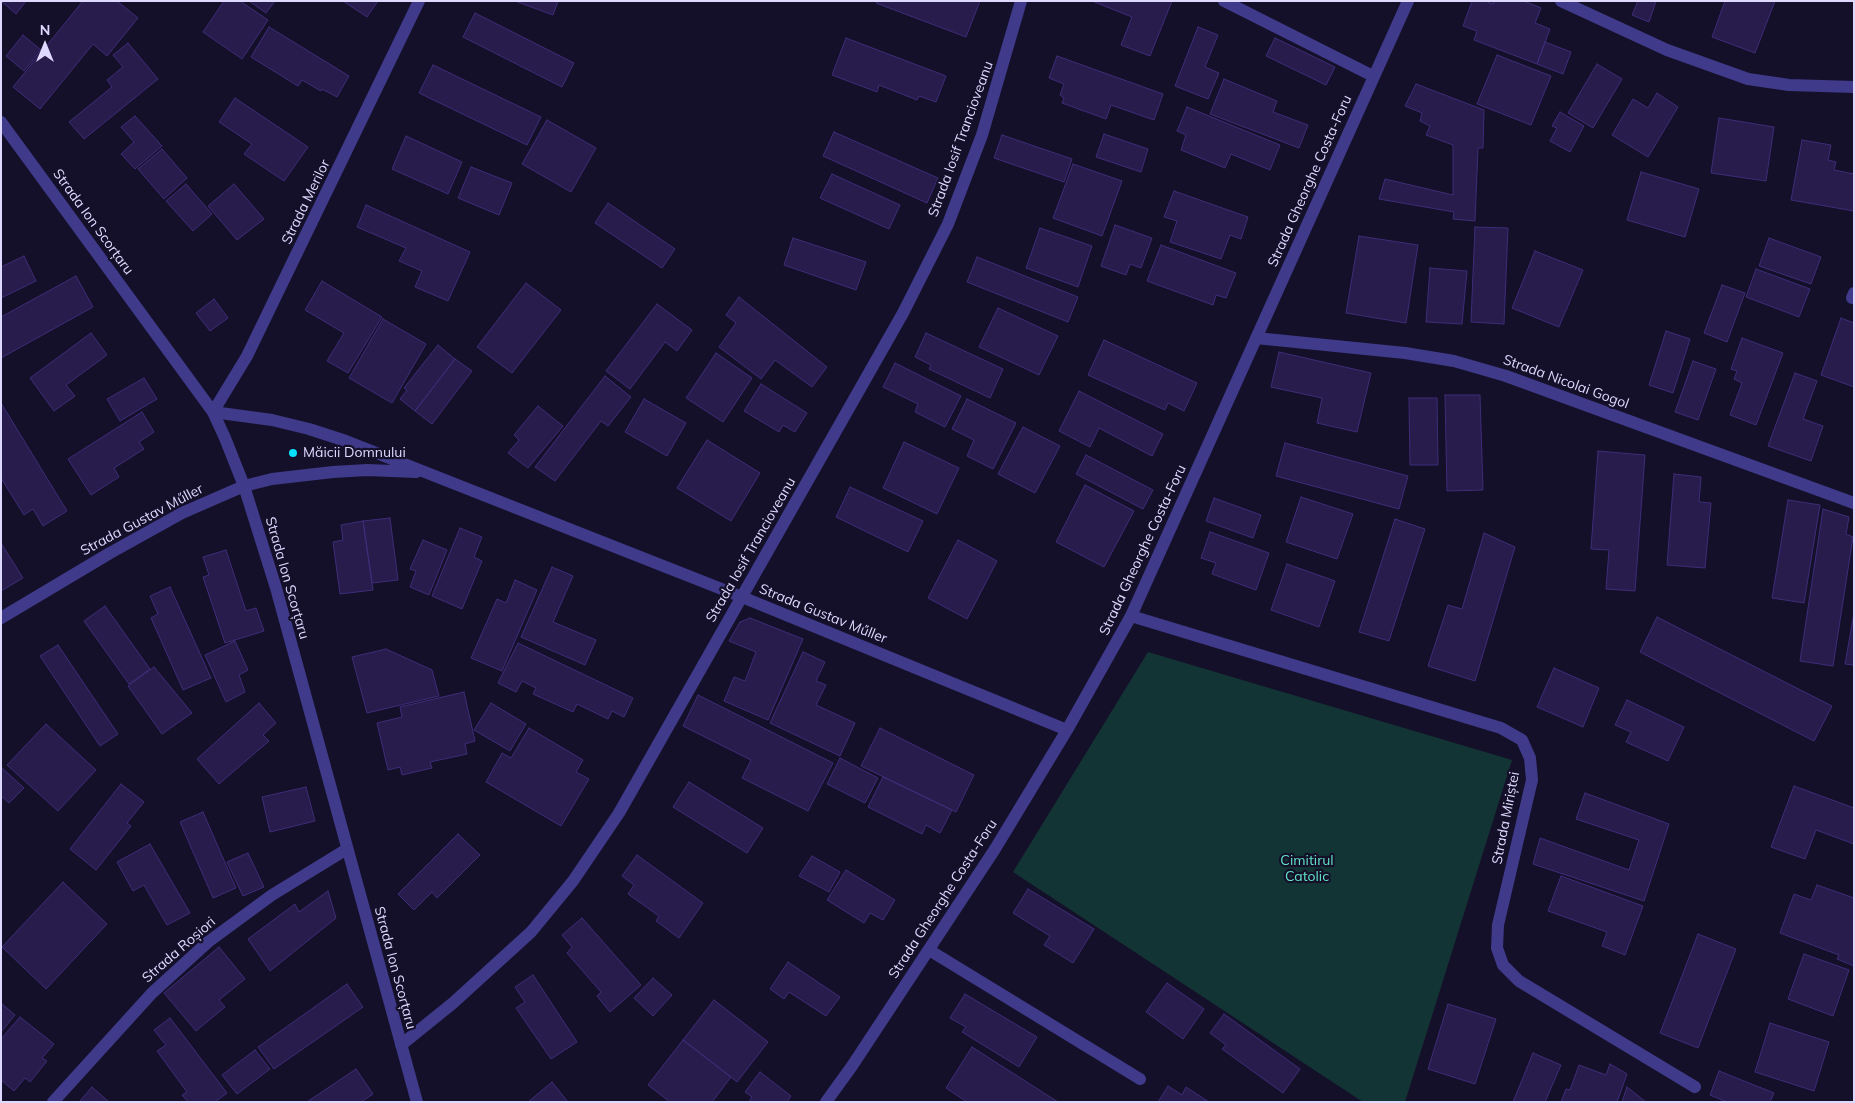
<!DOCTYPE html>
<meta charset="utf-8">
<style>
body{margin:0}
#map{position:relative;width:1855px;height:1103px;overflow:hidden;background:#15102a;font-family:Mulish,sans-serif}
canvas{display:block}
.frame{position:absolute;inset:0;border:2px solid #dfd9ff;pointer-events:none}
.north{position:absolute;left:20px;top:20px;width:50px;height:50px;-webkit-text-stroke:4px #15102a;paint-order:stroke;rotate:0deg;font-size:14px;font-weight:700;line-height:20px;text-align:center;color:#dfd9ff}
.north::after{content:'';display:block;margin:auto;width:18px;height:22px;background:#dfd9ff;clip-path:polygon(50% 0,100% 100%,50% 72%,0 100%)}
</style>
<div id="map">
<canvas width="1855" height="1103"></canvas>
<div class="frame"></div>
<div class="north">N</div>
</div>
<script>
const context = document.querySelector('canvas').getContext('2d');
context.lineJoin = 'round';
function fillPath(path, color) { context.fillStyle = color; context.fill(path, 'evenodd'); }
const poly = rows => new Path2D(rows.map(r => 'M' + r).join(''));
function strokePath(path, color, width, dash) { context.strokeStyle = color; context.lineWidth = width; context.lineCap = dash ? 'butt' : 'round'; context.setLineDash(dash || []); context.stroke(path); }
function label(font, color, halo, rows, align = 'center') {
  context.font = font + ' Mulish,sans-serif'; context.lineWidth = 4.5; context.setLineDash([]); context.textBaseline = 'middle'; context.strokeStyle = halo; context.fillStyle = color; for (const [text, x, y, turn = 0] of rows) {
    context.save(); context.translate(x, y); context.rotate((+turn || 0) * Math.PI / 180); context.textAlign = isNaN(turn) ? turn : align; if (halo) context.strokeText(text, 0, 0); context.fillText(text, 0, 0); context.restore();
  }
}
fillPath(poly([
 [1148,652,1512,760,1405,1102,1363,1102,1013,872]
]), '#133434');
const building = poly([
 [1,1,26,1,16,14,1,1],
 [83,1,117,1,138,18,107,56,93,44,40,109,13,87,83,1],
 [224,1,240,1,268,20,242,59,203,32,224,1],
 [249,1,275,1,266,13,249,1],
 [343,1,378,1,367,17,343,1],
 [515,1,558,1,553,15,515,1],
 [877,1,980,1,966,37,876,3,877,1],
 [1092,1,1172,1,1150,56,1121,45,1132,17,1092,1],
 [1472,1,1485,1,1493,4,1494,1,1524,1,1541,8,1535,23,1550,29,1537,64,1474,40,1477,31,1463,26,1472,1],
 [1638,1,1656,1,1649,22,1632,15,1638,1],
 [1725,1,1775,1,1755,53,1712,37,1725,1],
 [475,13,574,63,562,87,463,37,475,13],
 [269,27,349,76,337,97,322,89,321,91,302,80,298,86,251,57,269,27],
 [1198,27,1218,35,1205,67,1219,73,1208,99,1175,86,1198,27],
 [23,35,41,50,24,71,6,56,23,35],
 [846,38,946,76,936,102,919,96,917,100,879,85,877,92,832,75,846,38],
 [1275,38,1335,67,1326,85,1266,56,1275,38],
 [1545,42,1571,52,1563,74,1537,64,1545,42],
 [128,43,158,79,84,139,69,122,112,87,107,80,123,67,113,55,128,43],
 [1497,55,1551,76,1531,125,1477,104,1497,55],
 [1057,56,1163,94,1154,120,1111,105,1106,119,1062,103,1064,98,1060,95,1064,84,1049,78,1057,56],
 [1597,64,1622,79,1593,128,1568,113,1597,64],
 [433,65,541,117,527,145,419,93,433,65],
 [1224,79,1277,101,1273,112,1308,125,1299,148,1210,114,1224,79],
 [1416,84,1484,110,1483,148,1478,148,1475,221,1453,219,1454,212,1379,199,1385,179,1453,195,1453,145,1426,135,1430,126,1420,121,1422,113,1405,106,1416,84],
 [1657,93,1678,107,1648,157,1612,135,1633,99,1648,108,1657,93],
 [235,98,308,147,284,181,244,154,252,144,219,122,235,98],
 [1187,107,1280,145,1270,170,1231,154,1225,168,1181,150,1186,135,1177,131,1187,107],
 [1560,112,1584,126,1570,152,1550,141,1557,128,1552,126,1560,112],
 [135,116,162,146,135,169,121,154,134,142,121,127,135,116],
 [1719,118,1774,127,1766,181,1711,173,1719,118],
 [547,120,596,148,571,192,522,164,547,120],
 [834,132,938,178,927,203,823,156,834,132],
 [1104,134,1148,149,1141,172,1096,157,1104,134],
 [1002,135,1072,159,1064,182,994,158,1002,135],
 [406,136,462,162,448,194,392,169,406,136],
 [1802,140,1831,145,1828,160,1836,162,1834,170,1854,174,1854,211,1791,200,1802,140],
 [162,149,187,178,164,199,138,169,162,149],
 [1073,164,1122,181,1102,236,1053,218,1073,164],
 [471,167,512,183,499,215,458,198,471,167],
 [1641,172,1699,189,1685,237,1627,220,1641,172],
 [832,174,900,205,889,229,820,198,832,174],
 [186,184,212,214,193,231,166,201,186,184],
 [234,184,264,219,237,240,208,206,234,184],
 [1174,191,1248,217,1241,239,1230,235,1221,259,1170,242,1177,221,1164,217,1174,191],
 [608,203,675,249,662,268,595,223,608,203],
 [366,205,470,252,448,301,415,287,422,271,399,261,406,248,357,227,366,205],
 [1115,225,1152,238,1141,268,1130,264,1126,275,1101,266,1115,225],
 [1475,227,1508,228,1504,324,1471,322,1475,227],
 [1040,228,1092,246,1078,287,1026,268,1040,228],
 [1359,236,1418,245,1406,323,1346,313,1359,236],
 [793,238,866,262,856,290,784,265,793,238],
 [1769,238,1821,257,1811,284,1759,266,1769,238],
 [1161,245,1236,273,1226,298,1216,295,1213,305,1147,281,1161,245],
 [1535,251,1583,270,1559,327,1512,308,1535,251],
 [24,256,36,281,1,298,1,267,24,256],
 [977,257,1078,297,1068,322,967,282,977,257],
 [1430,268,1467,271,1462,324,1426,322,1430,268],
 [1756,269,1810,289,1799,317,1746,297,1756,269],
 [76,276,93,307,1,358,1,317,76,276],
 [322,281,382,317,348,373,327,361,344,333,305,310,322,281],
 [526,283,561,310,512,373,477,347,526,283],
 [1722,285,1745,293,1727,342,1704,333,1722,285],
 [739,297,827,367,812,387,775,360,761,379,719,347,736,323,726,315,739,297],
 [214,299,228,318,210,331,196,313,214,299],
 [657,304,692,330,677,351,665,342,630,389,606,371,657,304],
 [998,308,1058,336,1039,375,979,347,998,308],
 [1841,318,1854,323,1854,387,1821,375,1841,318],
 [383,319,426,344,392,403,349,378,383,319],
 [1666,331,1690,339,1673,393,1649,385,1666,331],
 [91,333,107,355,66,385,75,396,54,411,30,378,91,333],
 [926,333,1003,369,990,398,929,369,931,365,915,357,926,333],
 [1742,338,1783,353,1756,425,1730,415,1742,383,1734,379,1737,371,1731,369,1742,338],
 [1104,340,1197,383,1184,411,1168,403,1165,410,1088,375,1104,340],
 [438,345,455,359,415,411,400,399,407,390,404,388,438,345],
 [1279,352,1371,373,1357,432,1317,423,1322,398,1271,387,1279,352],
 [716,353,752,378,723,422,686,398,716,353],
 [455,359,472,371,432,424,415,411,455,359],
 [1693,361,1716,369,1698,420,1675,412,1693,361],
 [895,363,961,396,945,427,915,412,918,404,883,387,895,363],
 [1795,373,1817,381,1803,419,1823,426,1811,461,1768,446,1795,373],
 [605,376,631,397,608,426,601,421,555,481,535,467,605,376],
 [144,378,157,399,120,421,107,399,144,378],
 [761,384,807,413,795,432,783,425,779,432,744,411,761,384],
 [1079,391,1163,434,1152,456,1099,428,1090,447,1059,431,1079,391],
 [1445,395,1480,395,1483,490,1447,491,1445,395],
 [1409,398,1437,398,1438,465,1410,465,1409,398],
 [644,399,686,423,667,456,625,432,644,399],
 [967,399,1016,423,993,469,967,456,974,440,952,429,967,399],
 [1,403,67,511,43,526,33,509,24,515,1,478,1,403],
 [538,406,563,426,528,468,508,453,519,440,514,435,538,406],
 [142,412,154,432,139,442,144,449,114,468,119,477,91,495,68,459,142,412],
 [1023,427,1060,446,1035,493,998,474,1023,427],
 [707,440,760,473,731,521,677,488,707,440],
 [904,442,959,468,937,514,883,488,904,442],
 [1285,443,1408,476,1399,509,1276,476,1285,443],
 [1598,451,1645,455,1635,591,1606,589,1609,550,1591,549,1598,451],
 [1086,455,1153,490,1143,509,1076,474,1086,455],
 [1674,474,1701,477,1699,502,1711,503,1705,568,1667,565,1674,474],
 [1085,485,1134,511,1104,567,1056,542,1085,485],
 [850,487,923,521,908,552,836,517,850,487],
 [1301,497,1353,514,1337,559,1286,542,1301,497],
 [1214,498,1261,515,1253,538,1206,521,1214,498],
 [1788,500,1820,505,1804,603,1772,598,1788,500],
 [1823,509,1849,517,1846,534,1853,537,1833,666,1800,661,1823,509],
 [390,518,398,580,372,583,363,521,390,518],
 [1395,519,1425,529,1389,641,1359,632,1395,519],
 [363,521,373,590,340,594,333,542,343,540,341,525,363,521],
 [460,528,482,537,474,557,482,561,462,609,432,596,460,528],
 [1210,532,1269,553,1256,590,1212,574,1216,563,1201,558,1210,532],
 [1484,533,1515,547,1475,681,1428,666,1448,605,1462,609,1484,533],
 [423,540,447,550,429,595,410,587,416,571,410,569,423,540],
 [958,540,997,561,967,619,928,598,958,540],
 [1,543,23,578,1,591,1,543],
 [226,550,246,611,256,608,264,631,225,643,203,577,209,575,203,557,226,550],
 [1287,564,1335,581,1319,627,1271,610,1287,564],
 [552,567,573,576,553,622,596,640,585,665,521,637,552,567],
 [515,580,537,590,502,671,471,658,497,599,506,603,515,580],
 [170,587,211,678,183,690,151,618,158,614,150,596,170,587],
 [105,606,150,669,129,684,84,621,105,606],
 [1854,613,1854,665,1845,664,1854,613],
 [1657,617,1832,706,1814,741,1640,652,1657,617],
 [750,618,803,639,768,720,724,701,734,677,745,681,756,652,729,641,740,622,750,618],
 [235,641,248,670,239,675,245,692,226,702,205,655,235,641],
 [518,643,633,698,624,717,612,711,608,719,577,704,573,712,533,694,536,688,522,681,516,692,498,683,518,643],
 [58,645,118,734,100,746,40,656,58,645],
 [386,649,432,670,439,696,367,713,352,657,386,649],
 [803,652,825,662,816,681,826,685,816,705,855,723,840,756,770,723,803,652],
 [154,667,192,713,162,734,128,686,154,667],
 [1554,668,1599,688,1583,727,1537,707,1554,668],
 [464,692,475,741,465,744,467,754,430,762,432,768,402,775,400,767,388,770,377,723,402,717,400,707,464,692],
 [698,695,833,763,808,811,742,778,751,760,683,726,698,695],
 [1627,700,1684,727,1668,761,1626,742,1631,732,1615,725,1627,700],
 [259,703,276,723,263,735,269,741,219,784,197,759,259,703],
 [491,703,526,724,510,751,474,730,491,703],
 [46,724,96,770,58,811,7,765,46,724],
 [529,728,583,760,576,772,589,779,561,826,486,782,502,753,511,758,529,728],
 [880,728,974,775,956,812,861,766,880,728],
 [840,758,878,778,865,803,827,784,840,758],
 [1,767,24,788,9,803,1,796,1,767],
 [883,777,952,810,940,833,926,825,922,834,868,807,883,777],
 [689,782,763,828,747,853,673,807,689,782],
 [121,784,144,802,127,823,131,826,96,870,70,849,121,784],
 [1794,786,1854,808,1854,844,1816,830,1805,859,1771,847,1794,786],
 [306,787,315,821,270,832,262,797,306,787],
 [1585,793,1669,824,1644,901,1533,864,1540,838,1629,870,1639,840,1576,819,1585,793],
 [203,812,236,888,213,898,180,822,203,812],
 [458,834,480,855,437,898,432,892,414,910,398,894,458,834],
 [150,844,190,913,167,925,144,885,133,891,117,862,150,844],
 [248,853,264,887,243,896,227,862,248,853],
 [637,855,703,903,679,938,656,921,659,916,628,894,634,885,622,876,637,855],
 [812,856,840,872,829,892,799,876,812,856],
 [846,870,895,900,883,920,870,913,864,923,827,900,846,870],
 [1561,876,1643,906,1625,955,1602,946,1607,932,1548,911,1561,876],
 [63,882,107,924,46,989,2,947,63,882],
 [1817,885,1854,898,1854,966,1837,959,1839,955,1780,933,1794,894,1811,900,1817,885],
 [1028,889,1094,929,1073,963,1044,945,1050,936,1013,913,1028,889],
 [328,891,336,918,270,971,248,939,295,904,299,912,328,891],
 [582,918,641,985,610,1012,597,996,601,992,567,953,572,947,562,935,582,918],
 [1698,934,1736,949,1698,1048,1660,1033,1698,934],
 [219,947,245,979,219,1000,225,1007,196,1031,164,993,219,947],
 [1804,954,1849,970,1833,1016,1788,999,1804,954],
 [788,962,840,997,826,1016,789,992,784,999,770,989,788,962],
 [533,975,577,1042,551,1059,516,1008,525,1002,515,987,533,975],
 [653,978,672,995,653,1016,634,998,653,978],
 [1167,983,1204,1009,1183,1039,1146,1012,1167,983],
 [347,984,363,1007,274,1069,258,1047,347,984],
 [965,994,1037,1037,1019,1067,962,1032,966,1027,950,1018,965,994],
 [714,1000,768,1042,737,1082,683,1040,714,1000],
 [1,1003,15,1015,1,1032,1,1003],
 [1448,1004,1496,1019,1475,1084,1428,1069,1448,1004],
 [1224,1014,1300,1069,1283,1093,1222,1049,1226,1045,1210,1033,1224,1014],
 [20,1017,54,1044,42,1058,47,1061,30,1082,25,1078,14,1091,1,1080,1,1039,20,1017],
 [170,1018,227,1093,215,1102,188,1102,182,1095,187,1092,157,1051,166,1045,154,1030,170,1018],
 [1770,1023,1829,1042,1814,1091,1755,1072,1770,1023],
 [683,1040,731,1077,712,1102,670,1102,648,1085,683,1040],
 [972,1047,1058,1102,967,1102,946,1088,972,1047],
 [255,1050,270,1069,237,1094,222,1075,255,1050],
 [1533,1053,1561,1065,1545,1102,1513,1102,1533,1053],
 [1610,1064,1627,1074,1617,1102,1561,1102,1566,1089,1570,1090,1579,1065,1606,1075,1610,1064],
 [356,1069,373,1094,361,1102,307,1102,356,1069],
 [1719,1071,1774,1093,1770,1102,1727,1102,1710,1095,1719,1071],
 [760,1072,791,1096,787,1102,749,1102,752,1097,745,1092,760,1072],
 [552,1082,568,1102,528,1102,552,1082],
 [1168,1086,1182,1095,1186,1087,1209,1102,1158,1102,1168,1086],
 [92,1087,109,1102,79,1102,92,1087],
 [1627,1087,1646,1102,1622,1102,1627,1087]
]);
fillPath(building, '#271c4c');
strokePath(building, '#3e2d78', 1);
strokePath(poly([
 [419,1,247,356,213,412,272,420,309,429,346,441,742,597,1067,730],
 [1224,1,1373,76],
 [1561,1,1667,50,1748,79,1789,85,1854,87],
 [1,122,213,412,225,438,244,486,276,588,417,1102],
 [1852,298,1854,293],
 [1256,338,1405,353,1454,361,1506,376,1854,503],
 [1131,616,1501,728,1522,740,1530,758,1532,780,1498,925,1497,948,1503,965,1519,981,1695,1087],
 [1,618,110,553,182,513,244,486,272,479,333,472,367,470,416,472],
 [929,950,1140,1079],
 [401,1045,453,1003,531,932,573,881,619,813,903,313,948,224,982,135,1021,1],
 [53,1102,152,993,208,942,272,895,347,849],
 [826,1102,852,1066,995,849,1067,730,1131,616,1408,1]
]), '#3f3a8a', 12);
for (const [x, y, r, color] of [
 [293,453,5,"#05e0ff"]
]) { const dot = new Path2D(); dot.arc(x, y, r, 0, 2 * Math.PI); context.fillStyle = color; context.fill(dot); strokePath(dot, '#15102a', 2); }
label('14px', '#dfd9ff', '#15102a', [
 ["Strada Iosif Trancioveanu",961,139,-70],
 ["Strada Gheorghe Costa-Foru",1310,181,-66],
 ["Strada Merilor",306,202,-64],
 ["Strada Ion Scorțaru",93,222,54],
 ["Strada Nicolai Gogol",1566,382,20],
 ["Strada Gustav Műller",142,520,-28],
 ["Strada Iosif Trancioveanu",751,550,-60],
 ["Strada Gheorghe Costa-Foru",1143,550,-65],
 ["Strada Ion Scorțaru",287,578,74],
 ["Strada Gustav Műller",823,614,22],
 ["Strada Miriștei",1506,818,-79],
 ["Strada Gheorghe Costa-Foru",943,899,-57],
 ["Strada Roșiori",179,950,-41],
 ["Strada Ion Scorțaru",395,968,75]
]);
label('14px', '#dfd9ff', '#15102a', [
 ["Măicii Domnului",303,453]
], 'left');
label('14px', '#61e3c6', '#15102a', [
 ["Cimitirul",1307,861],
 ["Catolic",1307,877]
]);
</script>
